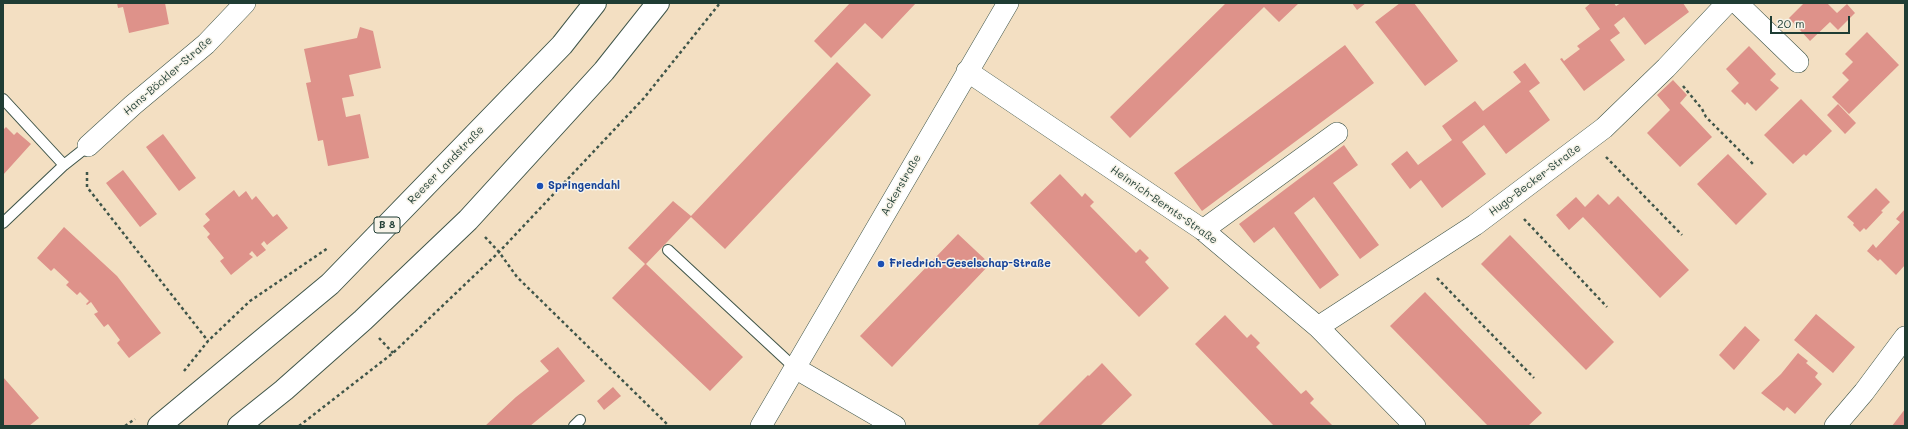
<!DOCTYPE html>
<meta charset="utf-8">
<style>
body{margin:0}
#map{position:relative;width:1908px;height:429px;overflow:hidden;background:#f3dfc2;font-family:Mali,sans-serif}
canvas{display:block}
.frame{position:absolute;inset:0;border:4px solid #1f3d34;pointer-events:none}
.scale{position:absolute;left:1770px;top:16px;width:80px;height:18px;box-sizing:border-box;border:2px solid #1f3d34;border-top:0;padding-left:5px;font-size:12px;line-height:14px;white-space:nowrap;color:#1f3d34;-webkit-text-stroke:3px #f7f3e8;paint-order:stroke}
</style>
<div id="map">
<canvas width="1908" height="429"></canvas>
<div class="frame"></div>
<div class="scale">20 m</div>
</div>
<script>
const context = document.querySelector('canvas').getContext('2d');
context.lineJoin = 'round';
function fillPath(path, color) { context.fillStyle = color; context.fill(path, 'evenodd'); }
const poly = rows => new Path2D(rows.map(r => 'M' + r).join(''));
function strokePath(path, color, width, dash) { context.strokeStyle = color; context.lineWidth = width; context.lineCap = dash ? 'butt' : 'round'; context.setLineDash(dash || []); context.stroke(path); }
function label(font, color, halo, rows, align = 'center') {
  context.font = font + ' Mali,sans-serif'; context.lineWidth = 3; context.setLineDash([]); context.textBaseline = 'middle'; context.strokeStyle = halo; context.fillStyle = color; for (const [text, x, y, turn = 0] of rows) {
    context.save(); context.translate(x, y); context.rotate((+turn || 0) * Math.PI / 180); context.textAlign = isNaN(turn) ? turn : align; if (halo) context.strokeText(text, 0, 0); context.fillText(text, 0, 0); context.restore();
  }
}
fillPath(poly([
 [117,3,165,3,169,24,129,33,123,7,118,8],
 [850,3,916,3,882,39,865,23,831,58,814,41],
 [1226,3,1299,3,1279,22,1264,7,1130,138,1110,117],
 [1352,3,1366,3,1357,10],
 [1400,3,1414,3,1458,61,1425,86,1375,22],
 [1591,3,1598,4,1614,3,1616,6,1621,3,1683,3,1689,12,1645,45,1624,17,1614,25,1620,33,1610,40,1625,60,1584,91,1560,59,1562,58,1564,61,1580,49,1577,46,1600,29,1585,8],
 [1804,3,1827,3,1837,13,1847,4,1855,13,1838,30,1830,22,1810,41,1789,18],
 [360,27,373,31,381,68,349,75,354,96,342,98,346,117,360,114,369,158,328,166,323,140,318,141,306,83,311,82,304,49,357,38],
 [1867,32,1899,65,1849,114,1832,97,1849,80,1842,73,1853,62,1845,54],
 [1345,45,1374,83,1202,211,1174,173],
 [1749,46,1776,74,1770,80,1779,88,1756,111,1747,102,1745,105,1731,91,1739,83,1726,69],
 [837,62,871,95,725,249,691,217,646,264,743,357,710,391,612,298,645,264,628,248,673,201,691,216],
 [1525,63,1540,83,1529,91,1550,120,1506,154,1484,125,1462,142,1486,174,1442,208,1421,180,1410,189,1391,164,1407,151,1418,165,1452,140,1442,126,1475,101,1483,111,1521,82,1513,72],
 [1673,80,1687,95,1680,103,1712,137,1680,167,1647,133,1670,110,1657,95],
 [1801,99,1832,131,1806,156,1804,154,1793,164,1764,135],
 [1838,104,1856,123,1845,134,1827,115],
 [6,127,14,135,17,132,31,144,3,175,3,130],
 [163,134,196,178,179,191,146,147],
 [1344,145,1358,165,1333,183,1379,245,1360,259,1314,197,1294,213,1339,275,1320,289,1274,227,1254,243,1239,224],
 [1728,154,1767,194,1736,225,1697,184],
 [123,170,157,214,140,227,106,183],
 [1060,174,1082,197,1085,193,1094,202,1090,206,1136,253,1140,249,1149,258,1145,262,1169,288,1139,317,1030,203],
 [1876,188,1890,202,1881,211,1883,212,1866,230,1864,228,1860,232,1853,225,1854,223,1847,217],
 [234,190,239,197,246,191,252,200,256,196,273,217,277,214,288,228,267,245,264,241,261,244,266,250,257,257,252,251,249,254,253,257,231,275,220,261,224,258,207,237,210,234,203,226,210,220,205,214],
 [1598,194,1609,205,1618,196,1689,270,1660,298,1583,217,1569,230,1556,215,1576,197,1585,207],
 [1905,209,1905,265,1896,275,1880,259,1878,261,1867,251,1873,244,1876,248,1900,222,1896,219],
 [64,227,117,276,161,333,129,358,117,343,120,340,108,324,104,327,94,314,98,312,91,302,87,305,86,304,89,301,80,292,77,295,66,285,69,282,54,268,51,271,37,258],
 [958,234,990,264,892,367,860,336],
 [1510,235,1614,342,1586,370,1481,264],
 [1425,292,1542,413,1528,426,1488,426,1390,326],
 [1816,314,1855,347,1833,373,1794,340],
 [1225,315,1247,338,1251,334,1260,343,1256,347,1301,394,1306,390,1314,399,1310,403,1333,426,1274,426,1195,344],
 [1745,326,1760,340,1734,370,1719,355],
 [558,347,585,381,530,426,485,426,516,397,549,371,540,361],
 [1798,353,1808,361,1806,363,1818,373,1815,377,1822,384,1795,414,1787,407,1784,411,1761,393,1781,374],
 [1102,363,1132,395,1100,426,1037,426,1088,375,1089,376],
 [3,377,39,418,29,426,3,426],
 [613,387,621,396,604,410,597,401],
 [1905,409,1905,426,1892,426]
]), '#de928a');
const service = poly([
 [3,99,64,165],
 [3,223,64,165,88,146],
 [668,250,795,368],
 [574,426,580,420]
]);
const minor = poly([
 [1737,3,1798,62],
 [967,71,1203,230,1318,327,1415,426],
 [88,146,133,105,206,44,245,3],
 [1203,230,1337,133],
 [1318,327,1475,225,1604,128,1666,68,1727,3],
 [795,368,895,426],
 [761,426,1008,3],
 [1835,426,1864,392,1905,337]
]);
const primary = poly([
 [159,426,330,284,562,45,595,3],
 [239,426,284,390,363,320,468,220,604,71,658,3]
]);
strokePath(service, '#3f5549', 12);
strokePath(minor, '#3f5549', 22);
strokePath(primary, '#3f5549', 24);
strokePath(poly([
 [1683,86,1702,109,1706,117,1754,165],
 [1606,157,1682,235],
 [87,172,87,187,208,341],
 [1524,219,1607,307],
 [485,237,499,252,517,277,669,426],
 [1437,278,1534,378],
 [379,338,393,353],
 [184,371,208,341,250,301,328,248],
 [125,426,135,419],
 [299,426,393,353,499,252,644,98,720,3]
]), '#3f5549', 2.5, [3, 3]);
strokePath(service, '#fff', 10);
strokePath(minor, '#fff', 21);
strokePath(primary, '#fff', 22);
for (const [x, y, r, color] of [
 [540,186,4,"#1a4fb4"],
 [881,264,4,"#1a4fb4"]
]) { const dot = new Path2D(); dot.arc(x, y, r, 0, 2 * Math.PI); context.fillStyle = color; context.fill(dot); strokePath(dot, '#f7f3e8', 1.5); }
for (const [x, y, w] of [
 [387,225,26]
]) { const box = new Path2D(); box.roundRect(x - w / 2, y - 8, w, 16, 3); context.fillStyle = '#f7f3e8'; context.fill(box); strokePath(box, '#1f3d34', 1); }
label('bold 10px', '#1f3d34', null, [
 ["B 8",387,225]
]);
label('11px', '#1f3d34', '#f7f3e8', [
 ["Hans-Böckler-Straße",168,76,-41],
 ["Reeser Landstraße",446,165,-46],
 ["Hugo-Becker-Straße",1535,180,-37],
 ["Ackerstraße",901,185,-60],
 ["Heinrich-Bernts-Straße",1164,205,35]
]);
label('bold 11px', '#164399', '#f7f3e8', [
 ["Springendahl",548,186],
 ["Friedrich-Geselschap-Straße",889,264]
], 'left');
</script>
